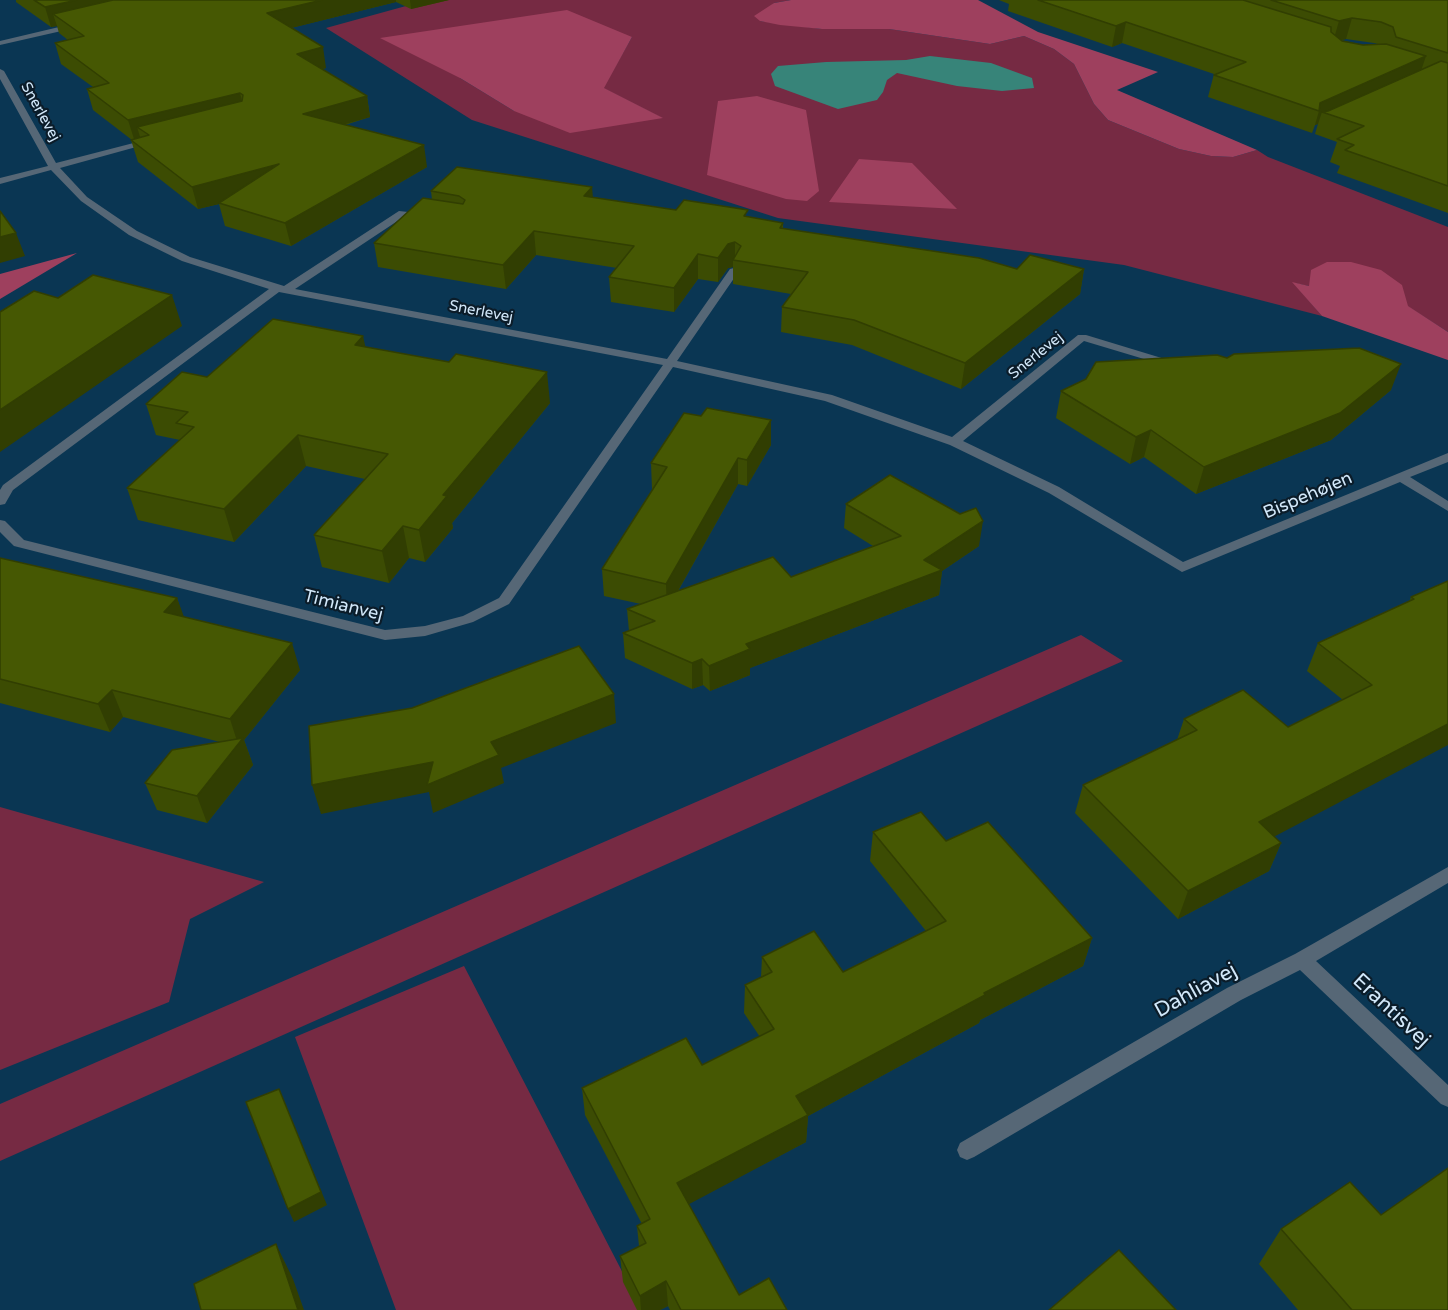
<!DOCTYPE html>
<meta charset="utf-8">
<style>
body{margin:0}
canvas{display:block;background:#0a3653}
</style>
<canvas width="1448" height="1310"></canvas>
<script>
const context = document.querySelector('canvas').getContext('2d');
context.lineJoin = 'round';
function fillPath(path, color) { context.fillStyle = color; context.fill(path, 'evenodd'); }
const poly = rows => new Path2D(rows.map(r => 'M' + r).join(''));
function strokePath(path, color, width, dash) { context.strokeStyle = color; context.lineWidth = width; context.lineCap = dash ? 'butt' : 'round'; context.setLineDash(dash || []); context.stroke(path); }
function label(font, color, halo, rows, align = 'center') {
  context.font = font + ' "Varela Round",sans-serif'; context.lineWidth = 4.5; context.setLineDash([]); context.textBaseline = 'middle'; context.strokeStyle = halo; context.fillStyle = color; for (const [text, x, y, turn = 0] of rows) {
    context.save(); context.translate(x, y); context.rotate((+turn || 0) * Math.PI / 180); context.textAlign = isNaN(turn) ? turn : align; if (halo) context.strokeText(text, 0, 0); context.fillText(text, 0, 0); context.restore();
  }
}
fillPath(poly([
 [448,0,791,0,774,3,760,21,822,29,889,29,990,44,1024,36,1054,49,1074,64,1094,104,1108,120,1179,149,1211,156,1233,157,1257,150,1268,157,1448,227,1448,332,1407,306,1294,283,1322,316,1124,265,778,218,472,120,326,28,406,6],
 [632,37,603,88,662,118,514,111,460,78],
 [1081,635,1123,661,0,1161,0,1104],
 [0,807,264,882,190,919,169,1002,0,1070],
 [464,966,642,1310,396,1310,295,1037]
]), '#762a43');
fillPath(poly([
 [791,0,978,0,1038,32,1158,72,1117,90,1257,150,1233,157,1211,156,1179,149,1108,120,1094,104,1074,64,1054,49,1024,36,990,44,889,29,822,29,780,25,760,21,754,16,774,3],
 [567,10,632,37,604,88,663,118,570,133,514,111,460,78,380,38],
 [757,96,806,110,819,191,807,201,786,199,707,175,718,101],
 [859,159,912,163,957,209,829,202],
 [77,253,0,299,0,274],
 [1327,262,1351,262,1381,270,1402,285,1408,306,1448,332,1448,360,1322,316,1292,282,1309,286,1311,270]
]), '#9e405e');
fillPath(poly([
 [930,56,991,63,1032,78,1034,88,1002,91,957,86,897,73,887,80,883,92,877,100,838,109,775,86,771,74,778,66,826,62,906,60]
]), '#378479');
fillPath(poly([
 [76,23,80,25,79,27,0,45,0,41,76,23],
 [0,69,4,71,56,163,153,138,158,141,60,168,87,197,137,231,190,257,284,286,399,211,426,214,431,217,430,219,405,216,295,289,667,359,730,269,734,268,739,271,677,361,832,395,952,437,1078,335,1086,335,1178,363,1178,367,1174,368,1084,341,963,441,1059,487,1183,562,1448,453,1448,462,1410,477,1448,501,1448,511,1400,482,1182,572,1049,493,950,445,825,401,673,367,509,604,473,622,425,636,385,640,14,546,0,532,0,520,5,521,24,540,385,630,425,626,463,616,499,598,663,365,279,292,13,490,5,504,0,505,0,490,3,485,269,289,182,261,129,235,81,201,51,170,0,184,0,178,48,166,0,79,0,69],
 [1448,867,1448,883,1316,961,1448,1085,1448,1107,1441,1104,1300,970,1241,1000,974,1157,967,1160,960,1157,957,1150,960,1143,1227,988,1295,954,1448,867]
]), '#566776');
fillPath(poly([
 [16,0,449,0,411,9,396,2,291,28,326,68,322,69,367,96,370,117,345,125,427,167,291,246,225,226,219,204,198,209,138,162,131,140,132,140,93,110,87,89,93,87,61,64,55,43,68,40,59,33,57,26,51,27,16,2],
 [999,0,1448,0,1448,213,1337,173,1340,166,1330,162,1337,142,1315,134,1318,124,1315,125,1312,133,1208,97,1214,74,1122,43,1112,47,1008,11,1009,4],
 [1346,39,1374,43,1378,44,1363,45,1341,40],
 [431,191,593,197,676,210,748,217,783,223,783,229,1017,269,1084,269,1080,294,961,389,852,345,781,332,782,307,791,294,733,284,733,267,728,268,718,282,698,279,674,312,611,302,609,277,617,268,536,255,506,289,378,267,374,243,432,200],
 [366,347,550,403,452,523,453,528,425,562,409,558,389,583,322,567,314,535,365,479,306,466,234,542,138,520,127,488,180,440,156,435,146,404,207,377],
 [1227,358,1391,390,1331,440,1196,494,1144,457,1130,464,1056,418,1061,391],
 [771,445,747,486,738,484,678,591,791,577,873,546,844,528,846,504,979,546,942,571,939,595,750,668,750,675,710,691,703,685,692,689,625,658,623,633,629,631,627,609,641,604,604,596,602,569,653,490,652,489,651,463],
 [0,558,177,598,183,616,300,670,244,740,253,765,207,823,157,810,145,783,220,742,123,717,110,732,0,703],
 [1448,581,1274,836,1281,843,1269,871,1178,919,1075,813,1083,785,1177,740,1184,719,1288,727,1343,700,1307,671,1318,643,1409,602,1411,597],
 [873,832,946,841,1092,938,1083,966,980,1020,979,1023,808,1116,806,1142,688,1204,739,1295,787,1310,670,1310,668,1306,660,1310,637,1310,623,1282,620,1256,639,1246,637,1226,642,1224,585,1115,582,1088,702,1065,760,1037,744,1013,745,985,761,977,762,957,843,972,926,931,870,861],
 [1281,1229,1448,1310,1298,1310,1259,1264]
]), '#3c4c03');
fillPath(poly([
 [77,0,167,0,53,14,57,26,51,27,45,7],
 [322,0,396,0,396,2,271,33,267,13],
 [410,0,449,0,411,9],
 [1352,18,1346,39,1333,42,1339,21],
 [1126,22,1122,43,1112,47,1116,26],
 [323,47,326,68,302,74,297,54],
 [1426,56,1419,77,1335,116,1322,112,1318,124,1315,125,1319,111,1320,103],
 [240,93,245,114,137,127,141,140,135,142,128,120],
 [367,96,370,117,307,135,303,114],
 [424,145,427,167,291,246,285,223],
 [279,164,219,203,219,204,198,209,192,187],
 [592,187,594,210,584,196],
 [534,231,536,255,506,289,503,265],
 [16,233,25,256,0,263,0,237],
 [735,242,735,260,733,260,733,267,728,268,718,282,718,258,728,244],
 [698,254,698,279,674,312,674,288],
 [1084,269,1080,294,961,389,965,363],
 [172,295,182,326,0,452,0,410],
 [363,336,370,367,355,345],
 [1401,364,1391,390,1331,440,1196,494,1204,467],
 [547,372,550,403,452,523,453,528,425,562,419,530,443,495],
 [771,420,771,445,747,486,747,460],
 [1151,430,1144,457,1130,464,1136,437],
 [298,435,306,466,234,542,224,509],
 [738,458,738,484,667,610,666,584],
 [983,521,979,546,942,571,939,595,750,668,750,675,710,691,709,666,746,644,924,560],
 [403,526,409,558,389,583,382,551],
 [177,598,187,625,164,612],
 [292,643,300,670,244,740,253,765,207,823,197,796,238,744,230,719],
 [702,659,703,685,692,689,692,663],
 [112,690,123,717,110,732,98,704],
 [614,694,616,723,501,768,504,783,433,813,429,792,321,814,312,785,491,742],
 [1448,724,1448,745,1247,851,1259,822],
 [1281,843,1269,871,1178,919,1188,891],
 [1092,938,1083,966,980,1020,979,1023,808,1116,806,1142,678,1210,677,1183,796,1096,984,993],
 [279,1089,327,1205,294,1222,288,1209],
 [276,1244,293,1279,304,1310,298,1310],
 [666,1281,668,1306,660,1310,641,1310,640,1296]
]), '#313e02');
const building = poly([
 [34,0,77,0,45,7,34,0],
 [113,0,322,0,267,13,323,47,297,54,367,96,303,114,424,145,285,223,219,203,279,164,192,187,131,140,149,135,137,127,242,101,243,95,240,93,128,120,87,89,109,83,55,43,84,36,53,14,113,0],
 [1038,0,1243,0,1331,27,1331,32,1342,41,1363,45,1386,44,1426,56,1320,103,1319,111,1214,75,1246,62,1126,22,1116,26,1038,0],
 [1271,0,1448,0,1448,53,1396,37,1393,27,1381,22,1352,18,1339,21,1271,0],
 [1441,61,1448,63,1448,186,1345,150,1354,145,1337,139,1364,126,1322,112,1328,111,1441,61],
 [457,167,592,187,584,196,676,210,684,200,748,210,744,216,783,223,780,228,979,258,1017,269,1030,255,1084,269,965,363,854,320,782,307,808,272,733,260,741,246,735,242,728,244,718,258,698,254,674,288,609,277,634,246,534,231,503,265,374,243,423,198,463,204,465,200,459,196,431,191,457,167],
 [0,211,16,233,0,237,0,211],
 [93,275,172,295,0,410,0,312,34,291,58,298,93,275],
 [273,319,363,336,355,345,449,362,456,354,547,372,443,495,447,496,419,530,403,526,382,551,314,535,388,454,298,435,224,509,127,488,194,427,176,423,188,412,146,404,182,372,207,377,273,319],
 [1359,348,1401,364,1340,413,1204,467,1151,430,1136,437,1061,391,1086,379,1096,362,1217,355,1227,358,1234,354,1359,348],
 [707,408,771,420,747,460,738,458,666,584,602,569,667,467,651,463,684,413,701,416,707,408],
 [890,475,960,514,976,508,983,521,924,560,942,570,746,644,750,649,709,666,702,659,692,663,623,633,655,621,627,609,773,557,791,577,901,536,846,504,890,475],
 [0,558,177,598,164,612,292,643,230,719,112,690,98,704,0,679,0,558],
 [1448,581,1448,724,1259,822,1281,843,1188,891,1083,785,1197,730,1184,719,1243,690,1288,727,1372,685,1318,643,1414,599,1411,597,1448,581],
 [579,646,614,694,491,742,499,755,427,785,433,762,312,785,309,726,412,708,579,646],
 [243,738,197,796,145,783,172,750,243,738],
 [921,812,946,841,988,822,1092,938,984,993,985,995,796,1096,808,1115,677,1183,739,1295,769,1278,787,1310,681,1310,666,1281,640,1296,620,1256,646,1243,637,1226,650,1219,582,1088,686,1038,702,1065,774,1029,745,985,772,972,762,957,814,931,843,972,946,921,873,832,921,812],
 [279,1089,321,1192,288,1209,246,1102,279,1089],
 [1448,1168,1448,1310,1352,1310,1281,1229,1350,1182,1381,1215,1448,1168],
 [276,1244,298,1310,201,1310,194,1284,276,1244],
 [1119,1250,1176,1310,1049,1310,1119,1250]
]);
fillPath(building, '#465803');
strokePath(building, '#313e02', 1.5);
label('15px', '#d2e8fa', '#0b1c29', [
 ["Snerlevej",40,112,61],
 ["Snerlevej",481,312,11],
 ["Snerlevej",1036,356,-39]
]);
label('18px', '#d2e8fa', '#0b1c29', [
 ["Bispehøjen",1308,496,-23],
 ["Timianvej",343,606,14]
]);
label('21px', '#d2e8fa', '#0b1c29', [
 ["Dahliavej",1196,991,-29],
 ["Erantisvej",1391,1011,43]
]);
</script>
